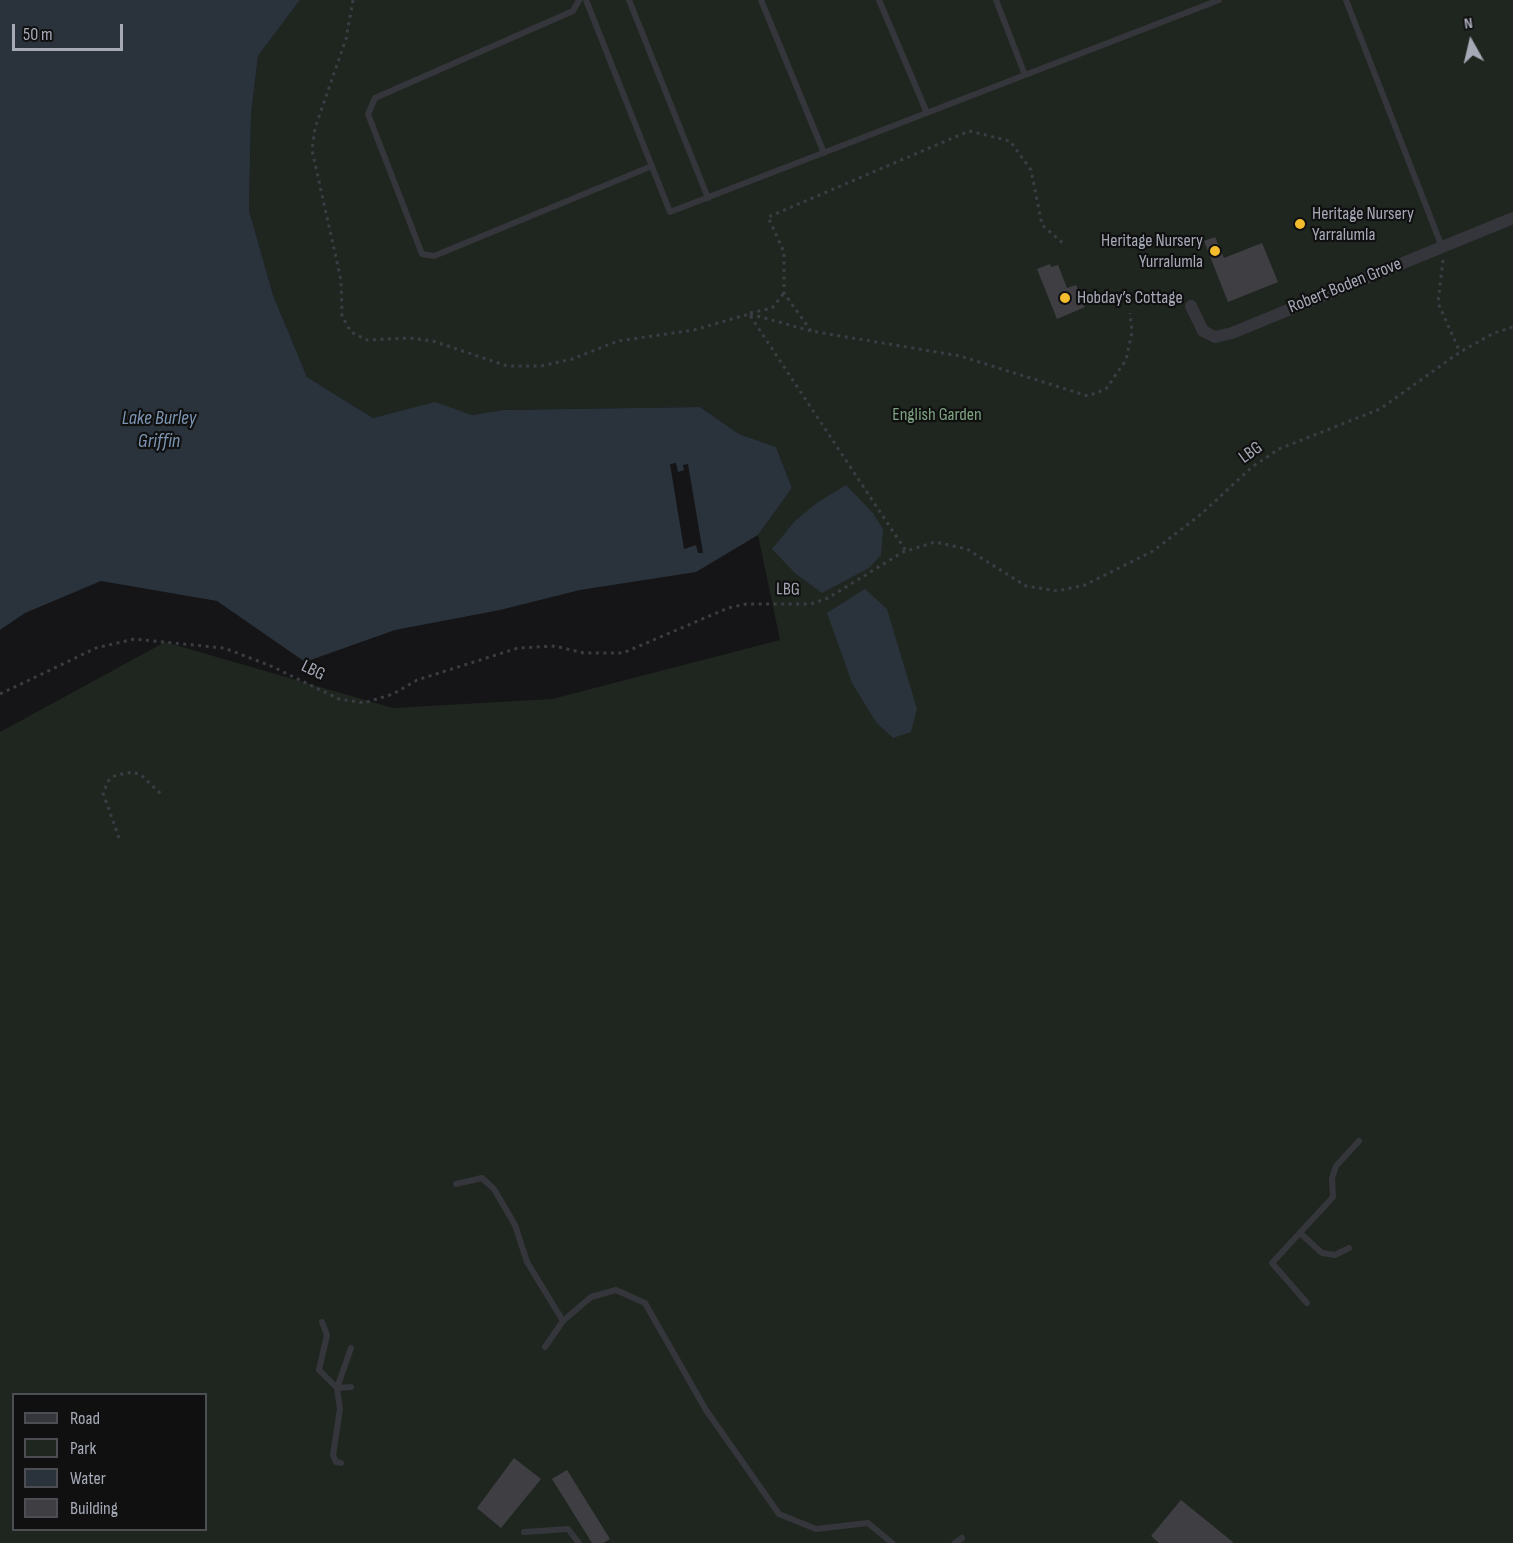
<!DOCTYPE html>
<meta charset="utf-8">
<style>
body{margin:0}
#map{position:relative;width:1513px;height:1543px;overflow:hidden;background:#151416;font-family:"Sofia Sans Condensed",sans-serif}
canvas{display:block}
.legend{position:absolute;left:12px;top:1393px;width:195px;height:138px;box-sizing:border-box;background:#101011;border:2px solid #4c4e53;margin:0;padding:8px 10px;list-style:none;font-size:18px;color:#a6aab7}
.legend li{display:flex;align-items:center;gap:12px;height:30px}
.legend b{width:30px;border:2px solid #4c4e53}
.north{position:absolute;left:1441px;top:12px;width:60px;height:60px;-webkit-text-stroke:4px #101011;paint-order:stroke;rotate:352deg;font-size:16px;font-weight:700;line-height:24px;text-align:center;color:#a6aab7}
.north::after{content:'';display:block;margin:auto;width:21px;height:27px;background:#a6aab7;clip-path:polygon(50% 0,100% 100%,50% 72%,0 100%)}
.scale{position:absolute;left:12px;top:24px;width:111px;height:27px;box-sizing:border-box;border:3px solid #a6aab7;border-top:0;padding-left:8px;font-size:18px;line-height:21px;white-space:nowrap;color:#a6aab7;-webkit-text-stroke:4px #101011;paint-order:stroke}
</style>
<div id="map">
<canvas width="1513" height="1543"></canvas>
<ul class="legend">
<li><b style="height:8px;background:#35363b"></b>Road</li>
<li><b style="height:16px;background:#1f2620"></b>Park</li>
<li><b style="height:16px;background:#2a333b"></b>Water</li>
<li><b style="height:16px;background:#3f3f43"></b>Building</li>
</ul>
<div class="north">N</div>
<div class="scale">50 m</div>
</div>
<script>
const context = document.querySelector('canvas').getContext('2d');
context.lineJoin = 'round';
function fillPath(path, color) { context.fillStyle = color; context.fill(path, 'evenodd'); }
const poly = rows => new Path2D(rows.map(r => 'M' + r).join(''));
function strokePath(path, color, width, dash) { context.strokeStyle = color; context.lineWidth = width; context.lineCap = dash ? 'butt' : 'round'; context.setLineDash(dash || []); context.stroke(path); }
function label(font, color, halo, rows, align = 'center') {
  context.font = font + ' "Sofia Sans Condensed",sans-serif'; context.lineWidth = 4.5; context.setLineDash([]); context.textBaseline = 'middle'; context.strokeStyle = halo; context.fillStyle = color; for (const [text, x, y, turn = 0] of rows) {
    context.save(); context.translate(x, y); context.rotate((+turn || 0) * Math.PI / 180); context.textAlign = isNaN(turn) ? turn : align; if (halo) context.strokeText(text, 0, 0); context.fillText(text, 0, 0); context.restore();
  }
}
fillPath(poly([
 [300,0,1513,0,1513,1543,0,1543,0,732,165,642,393,708,552,699,780,640,758,535,792,488,776,447,739,434,700,407,503,410,472,415,435,403,373,418,307,377,273,295,249,210,251,115,258,56],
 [14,1394,206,1394,206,1530,14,1530]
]), '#1f2620');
fillPath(poly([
 [0,0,300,0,258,56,251,115,249,210,273,295,307,377,373,418,435,402,472,415,503,410,700,407,739,434,776,447,792,488,758,535,696,572,580,590,500,610,395,630,305,662,217,601,101,581,25,613,0,630],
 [846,485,873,513,883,529,881,555,869,568,822,593,795,573,772,549,795,521,818,502],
 [865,589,887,609,917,709,911,732,893,738,876,722,852,683,827,613]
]), '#2a333b');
fillPath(poly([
 [676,463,678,472,684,470,683,465,688,464,703,553,698,553,696,545,684,549,670,464]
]), '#151416');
fillPath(poly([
 [1215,237,1224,258,1262,243,1278,282,1228,302,1204,241],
 [1050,264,1051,267,1058,265,1067,288,1076,285,1085,307,1057,319,1037,269],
 [514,1458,541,1479,501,1528,477,1508],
 [567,1470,610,1539,603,1543,592,1543,552,1479],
 [1181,1500,1234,1543,1159,1543,1151,1536]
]), '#3f3f43');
strokePath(poly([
 [353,0,346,39,315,128,312,150,341,280,342,316,351,332,367,340,409,338,433,341,507,366,541,366,572,359,618,341,694,330,749,314,906,551],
 [1443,260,1438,303,1460,352],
 [750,313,772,308,784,293],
 [750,314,811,331,960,356,1088,396,1106,389,1126,360,1132,332,1130,313],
 [811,331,784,293,784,252,768,217,969,131,1010,141,1031,170,1042,225,1065,245],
 [0,694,96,648,134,639,224,648,271,666,339,699,364,703,393,694,417,680,518,648,555,646,584,653,623,653,728,608,746,604,811,604,828,598,903,552,935,542,967,549,1026,586,1057,591,1085,585,1153,551,1200,515,1252,467,1279,449,1380,409,1460,352,1494,333,1513,327],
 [119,838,103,793,109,780,116,775,133,772,141,775,161,794]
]), '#3b3d43', 3, [3, 4.5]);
strokePath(poly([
 [579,0,573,11,375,98,368,114,422,254,434,256,652,166],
 [586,0,670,212,1025,75,996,0],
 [629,0,708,198],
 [761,0,824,153],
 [879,0,927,113],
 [1346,0,1442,247],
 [1025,75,1219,0],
 [456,1184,482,1178,494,1189,515,1225,527,1262,563,1321,545,1347],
 [1300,1233,1322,1253,1335,1255,1349,1248],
 [1307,1303,1272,1263,1333,1197,1332,1178,1336,1166,1359,1141],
 [563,1321,591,1297,616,1290,645,1303,706,1410,779,1514,816,1529,868,1523,892,1543],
 [322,1322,327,1335,319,1370,337,1388,340,1409,333,1455,336,1462,341,1463],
 [351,1387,337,1388,351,1348],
 [524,1532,568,1529,579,1543],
 [955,1543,962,1538]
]), '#35363b', 6);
strokePath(poly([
 [1191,306,1203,331,1215,337,1232,333,1513,218]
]), '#35363b', 12);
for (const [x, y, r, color] of [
 [1300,224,6,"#f5bd2e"],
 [1215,251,6,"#f5bd2e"],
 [1065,298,6,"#f5bd2e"]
]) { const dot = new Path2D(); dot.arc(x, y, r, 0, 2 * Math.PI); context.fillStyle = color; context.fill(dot); strokePath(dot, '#101011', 2); }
label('18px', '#a6aab7', '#101011', [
 ["Heritage Nursery",1312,214],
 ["Yarralumla",1312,235],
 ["Heritage Nursery",1203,241,"right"],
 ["Yurralumla",1203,262,"right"],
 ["Hobday’s Cottage",1077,298]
], 'left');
label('18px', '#a6aab7', '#101011', [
 ["Robert Boden Grove",1345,286,-22],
 ["LBG",1251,453,-36],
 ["LBG",788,590,1],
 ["LBG",313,671,26]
]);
label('18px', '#7da281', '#101011', [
 ["English Garden",937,415]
]);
label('italic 20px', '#7c96b3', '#101011', [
 ["Lake Burley",159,419],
 ["Griffin",159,442]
]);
</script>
